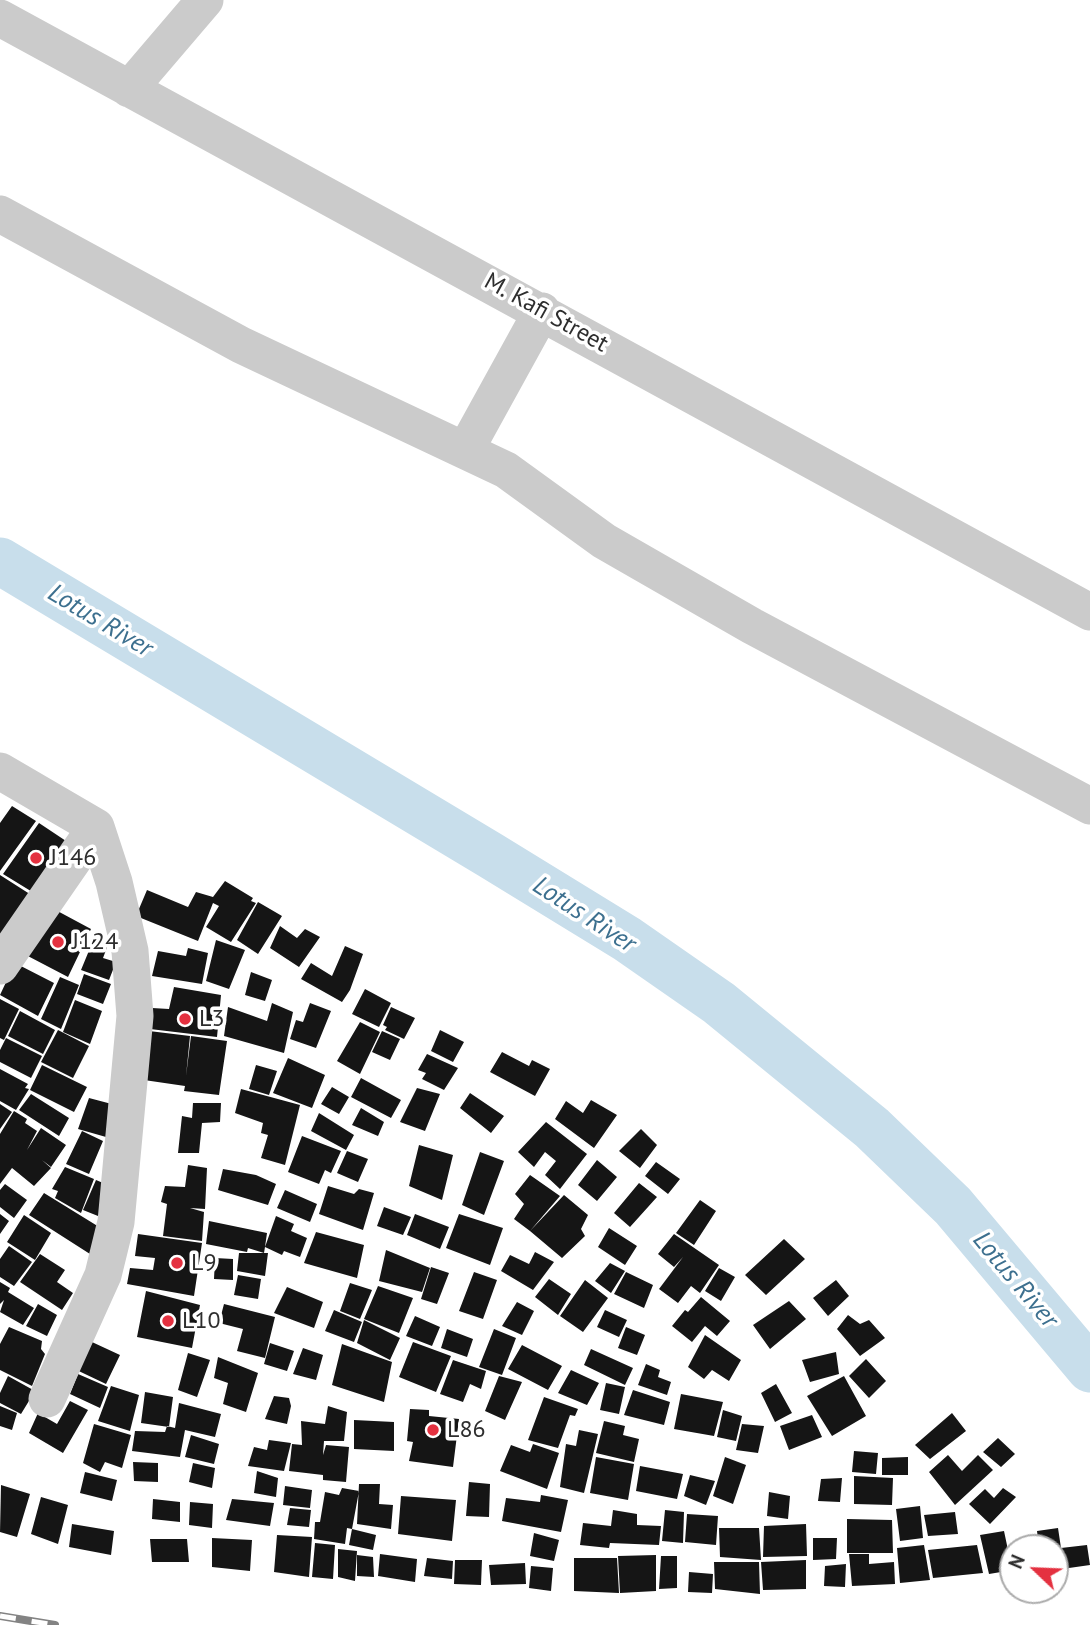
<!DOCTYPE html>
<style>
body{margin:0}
#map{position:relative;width:1090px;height:1625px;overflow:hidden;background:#fff;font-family:"PT Sans",sans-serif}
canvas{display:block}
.north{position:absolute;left:999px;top:1534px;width:70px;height:70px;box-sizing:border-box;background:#fff;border:2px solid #ababab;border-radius:50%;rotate:293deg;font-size:19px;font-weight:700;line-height:28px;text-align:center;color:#2e2e2e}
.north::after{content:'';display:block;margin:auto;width:24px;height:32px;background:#e43140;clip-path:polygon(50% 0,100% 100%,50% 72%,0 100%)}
</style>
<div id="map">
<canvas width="1090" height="1625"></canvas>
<div class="north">N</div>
</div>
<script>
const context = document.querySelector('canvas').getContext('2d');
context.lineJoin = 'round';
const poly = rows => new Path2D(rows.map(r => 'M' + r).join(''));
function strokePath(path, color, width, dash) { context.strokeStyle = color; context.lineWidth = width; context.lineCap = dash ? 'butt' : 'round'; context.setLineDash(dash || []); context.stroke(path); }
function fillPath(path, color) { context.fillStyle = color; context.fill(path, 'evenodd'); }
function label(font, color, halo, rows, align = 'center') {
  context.font = font + ' "PT Sans",sans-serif'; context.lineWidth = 7; context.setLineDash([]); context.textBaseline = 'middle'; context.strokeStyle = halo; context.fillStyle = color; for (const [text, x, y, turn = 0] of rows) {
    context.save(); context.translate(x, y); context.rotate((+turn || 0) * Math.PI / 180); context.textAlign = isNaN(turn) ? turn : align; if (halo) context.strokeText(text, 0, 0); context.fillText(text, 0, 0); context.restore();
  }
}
strokePath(poly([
 [0,561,490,855,627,939,719,1003,872,1128,953,1206,1090,1369]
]), '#c8deeb', 47);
fillPath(poly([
 [12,806,36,821,0,871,0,823],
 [39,823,69,843,34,893,3,874],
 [0,875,36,898,0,935],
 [225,881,253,898,251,901,256,903,231,942,206,927,219,906,213,903,198,941,136,916,147,890,188,907,196,892,213,897],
 [258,902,282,916,258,954,237,940],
 [50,907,91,929,68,977,24,954],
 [280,926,297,938,305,929,320,937,299,967,270,948],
 [95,936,109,942,103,958,116,962,109,980,81,970],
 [216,940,245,950,229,989,206,981],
 [345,946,363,954,350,990,342,1002,301,979,311,963,332,976],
 [188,948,208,953,202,984,152,976,158,951,186,956],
 [15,963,54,983,38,1016,0,995],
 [251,972,272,980,265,1001,245,995],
 [84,974,111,984,103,1004,77,994],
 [60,977,79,985,61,1029,41,1019],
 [174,987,221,995,217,1037,150,1029,152,1008,169,1009],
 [365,989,391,1003,379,1027,352,1014],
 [0,999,19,1009,4,1040,0,1038],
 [75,1000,102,1011,90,1044,63,1032],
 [272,1003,293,1012,284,1053,224,1036,228,1007,267,1021],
 [310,1003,331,1011,316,1048,290,1039,296,1020,303,1022],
 [391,1007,415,1018,404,1039,385,1030,387,1027,383,1025],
 [20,1011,55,1030,43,1054,8,1036],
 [360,1022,380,1032,360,1074,337,1061],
 [58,1030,89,1046,73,1078,41,1062],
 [440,1030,464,1042,453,1062,431,1051],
 [149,1031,190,1036,186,1076,191,1036,227,1041,219,1095,184,1091,185,1086,144,1080],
 [382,1031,400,1039,390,1060,372,1052],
 [6,1038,42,1056,31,1078,0,1062,0,1050],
 [502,1052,529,1066,532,1060,550,1069,535,1096,490,1072],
 [427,1054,458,1068,444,1090,422,1079,426,1073,418,1070],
 [288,1058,325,1075,312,1108,273,1093],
 [42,1065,87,1087,74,1112,30,1090],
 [256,1065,277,1071,269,1095,249,1089],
 [0,1069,28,1084,25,1088,29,1089,16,1110,0,1101],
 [361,1078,401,1100,391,1118,351,1097],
 [332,1087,349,1097,339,1114,321,1104],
 [417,1088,440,1094,425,1131,400,1122],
 [241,1089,300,1105,285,1165,261,1158,268,1135,261,1133,263,1123,235,1113],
 [470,1093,504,1116,491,1133,460,1108],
 [31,1094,69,1118,59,1136,19,1110],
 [89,1098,123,1107,113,1139,78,1129],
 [591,1100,617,1115,594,1148,555,1119,566,1101,583,1113],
 [193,1103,221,1103,220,1122,202,1123,199,1153,178,1153,182,1116,192,1118],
 [0,1104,12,1112,0,1129],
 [361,1108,384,1122,378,1136,352,1125],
 [14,1111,27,1119,25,1123,37,1131,27,1150,41,1128,66,1145,51,1167,42,1160,51,1168,34,1186,12,1168,0,1184,0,1134],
 [319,1113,354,1135,346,1150,311,1131],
 [546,1122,587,1154,560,1189,545,1175,556,1161,545,1152,534,1167,518,1152],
 [641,1129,657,1145,640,1168,619,1151],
 [82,1131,103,1141,89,1174,66,1164],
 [302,1136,341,1151,331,1173,325,1170,319,1184,288,1172],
 [419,1145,453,1155,442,1200,409,1186],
 [347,1151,368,1159,358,1182,337,1173],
 [480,1152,504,1161,484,1215,462,1205],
 [597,1160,617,1177,597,1201,578,1185],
 [656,1162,680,1179,668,1194,645,1176],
 [188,1165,207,1168,205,1209,190,1208,204,1212,202,1241,163,1236,167,1204,161,1202,165,1186,185,1187],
 [65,1167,94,1179,81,1213,55,1198,58,1191,52,1189],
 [223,1169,256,1175,276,1184,268,1205,218,1190],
 [530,1175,560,1196,530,1231,514,1219,524,1204,515,1194],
 [96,1180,115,1188,103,1218,83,1210],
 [639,1183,657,1197,630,1227,614,1213],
 [5,1184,27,1200,14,1218,0,1207,0,1190],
 [328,1186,354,1194,359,1189,374,1193,363,1230,319,1214],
 [285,1190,317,1204,310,1222,277,1208],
 [44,1193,104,1230,90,1254,29,1215],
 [564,1195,588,1215,581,1229,585,1236,562,1258,530,1231],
 [700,1200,716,1211,694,1245,676,1233],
 [384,1207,411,1217,403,1235,377,1226],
 [0,1214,9,1221,0,1234],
 [415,1214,449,1227,440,1249,407,1235],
 [459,1214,503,1228,490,1265,446,1248],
 [24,1215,51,1233,35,1260,7,1242],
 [276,1216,294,1224,291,1231,307,1238,300,1257,284,1251,282,1255,265,1247,264,1253,248,1248,247,1252,206,1244,209,1221,267,1233,265,1247],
 [609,1228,637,1246,625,1265,598,1247],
 [316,1232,364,1245,357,1278,304,1263],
 [138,1234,202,1243,194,1296,127,1284,130,1268,153,1270,155,1258,135,1256],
 [674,1234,719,1265,700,1293,691,1286,678,1303,659,1289,683,1257,674,1267,658,1254],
 [784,1239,805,1259,766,1295,745,1275],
 [9,1246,32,1262,14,1286,0,1277,0,1259],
 [386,1250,430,1268,422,1292,379,1281],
 [535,1252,554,1262,533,1290,501,1271,510,1255,529,1264],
 [239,1253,268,1253,265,1276,237,1271],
 [40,1254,65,1270,57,1282,73,1293,62,1310,20,1282],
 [215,1258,233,1259,233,1280,214,1279],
 [610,1263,625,1271,611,1293,595,1281],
 [431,1267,449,1273,437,1304,421,1299],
 [719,1268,735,1277,721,1301,705,1291],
 [474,1272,497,1280,483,1319,459,1311],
 [626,1272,653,1285,644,1308,614,1294],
 [238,1275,261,1279,258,1299,234,1295],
 [549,1279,571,1294,558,1315,535,1297],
 [585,1280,608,1298,583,1332,560,1316],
 [836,1280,849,1296,828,1316,813,1298],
 [0,1282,10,1288,8,1292,34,1308,23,1325,0,1312,4,1300,0,1304],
 [350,1283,372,1290,360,1319,340,1311],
 [378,1286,413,1298,399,1333,364,1319],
 [287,1287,323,1302,314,1328,274,1313],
 [146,1291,200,1305,192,1348,137,1337],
 [701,1297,730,1321,717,1336,705,1326,692,1342,672,1326,685,1310,688,1312],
 [789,1301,806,1319,770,1349,753,1325],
 [517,1302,534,1311,522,1335,502,1326],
 [38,1304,57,1315,47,1336,26,1326],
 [224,1304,275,1317,265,1358,237,1351,243,1329,219,1323],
 [334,1310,362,1322,354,1342,325,1331],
 [605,1310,627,1320,619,1337,597,1327],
 [848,1315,860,1324,869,1320,885,1338,860,1356,837,1329],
 [415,1316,440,1327,432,1346,406,1336],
 [364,1320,400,1338,390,1360,357,1343],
 [9,1327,42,1341,41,1349,45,1354,32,1386,0,1370,0,1344],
 [626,1327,645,1335,637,1355,618,1348],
 [447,1329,473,1339,467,1357,441,1348],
 [494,1329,516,1338,502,1375,479,1367],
 [705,1335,741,1360,729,1381,712,1370,704,1379,688,1367],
 [79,1336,120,1355,106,1384,64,1364],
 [413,1342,451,1356,436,1392,399,1377],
 [270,1343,294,1351,287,1371,264,1364],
 [342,1344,392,1362,384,1402,332,1385],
 [522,1345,562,1366,548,1390,508,1369],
 [303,1348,323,1355,316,1380,293,1374],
 [591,1349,633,1368,625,1385,584,1365],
 [836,1352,839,1374,810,1382,802,1360],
 [188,1353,210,1360,197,1397,178,1390],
 [218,1357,258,1373,246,1412,223,1404,228,1383,214,1378],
 [866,1359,886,1381,869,1398,849,1376],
 [453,1360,486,1371,481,1389,470,1384,463,1402,440,1394],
 [646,1364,660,1370,658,1377,671,1382,667,1395,638,1385],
 [571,1370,599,1383,587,1405,558,1393],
 [78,1374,108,1387,100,1408,70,1394],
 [8,1376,35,1391,21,1414,0,1403,0,1393],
 [499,1376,522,1382,505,1420,485,1411],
 [844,1376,866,1416,832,1436,807,1396],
 [606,1383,625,1387,619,1414,600,1410],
 [776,1384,792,1413,775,1422,761,1393],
 [111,1386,139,1395,130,1431,98,1421],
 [633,1390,670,1402,664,1425,624,1415],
 [145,1392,173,1397,169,1427,141,1423],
 [681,1394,723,1402,714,1436,674,1429],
 [274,1396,289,1398,291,1406,287,1424,265,1419],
 [544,1397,578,1409,575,1416,570,1415,558,1448,528,1440],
 [70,1401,88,1410,63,1453,29,1433,38,1413,57,1424],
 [179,1403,221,1414,215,1437,185,1430,180,1457,132,1451,135,1431,165,1432,167,1426,175,1428],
 [0,1406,17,1413,12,1430,0,1426],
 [328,1406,347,1412,344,1441,324,1441,323,1455,326,1445,349,1447,346,1482,323,1480,323,1475,289,1471,292,1444,302,1445,301,1421,325,1424],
 [410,1409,429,1410,429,1416,459,1419,453,1467,409,1461,413,1442,407,1441],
 [723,1410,742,1416,736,1441,717,1437],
 [952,1413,966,1431,930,1459,915,1445],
 [812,1415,822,1437,789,1450,780,1426],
 [354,1420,394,1422,394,1451,354,1449],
 [604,1421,625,1426,623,1435,639,1439,634,1462,596,1453],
 [94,1424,131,1435,122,1468,105,1462,100,1472,83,1463],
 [742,1424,764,1426,758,1453,736,1450],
 [579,1430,598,1434,584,1493,560,1487,566,1444,576,1446],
 [191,1435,219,1444,214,1464,185,1457],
 [998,1438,1015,1454,1001,1467,983,1452],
 [269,1440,291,1443,284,1471,248,1466,254,1447,267,1450],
 [533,1444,559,1453,547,1489,500,1471,511,1445,530,1452],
 [854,1451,878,1453,876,1474,852,1472],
 [948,1455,962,1471,978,1455,993,1470,955,1505,929,1472],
 [596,1457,634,1464,628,1500,590,1493],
 [725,1457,746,1465,733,1504,713,1496],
 [908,1457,908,1475,882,1475,882,1458],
 [133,1462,158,1463,158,1482,134,1481],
 [193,1463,215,1468,212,1488,189,1482],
 [640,1466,683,1474,677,1499,636,1491],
 [257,1471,278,1478,276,1497,254,1493],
 [85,1472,117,1480,112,1501,80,1493],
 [690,1475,715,1481,706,1505,684,1496],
 [854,1476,893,1478,892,1505,854,1504],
 [842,1478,840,1502,818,1501,821,1479],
 [469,1482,490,1484,489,1517,466,1516],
 [359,1484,380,1484,379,1504,393,1505,391,1529,357,1524],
 [1,1485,30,1494,17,1537,0,1532],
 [285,1486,312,1490,310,1508,283,1505],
 [342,1488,359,1491,352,1529,376,1535,373,1550,349,1545,352,1529,347,1528,345,1544,314,1539,315,1522,320,1522,325,1492,339,1495],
 [1003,1488,1016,1497,990,1524,969,1504,985,1489,994,1498],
 [769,1492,790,1496,788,1519,767,1516],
 [541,1495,568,1500,561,1532,502,1521,506,1498,540,1502],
 [401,1496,456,1500,452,1541,398,1534],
 [41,1497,68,1505,58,1544,31,1534],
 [153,1499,180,1502,180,1522,152,1519],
 [232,1499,274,1503,270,1526,226,1520],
 [190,1502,213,1504,212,1528,189,1525],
 [920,1506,923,1538,900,1541,896,1509],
 [290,1508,311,1510,309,1527,287,1525],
 [613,1510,637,1514,637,1525,661,1526,659,1545,610,1543,609,1548,580,1545,583,1523,611,1526],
 [665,1510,684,1512,683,1543,662,1541],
 [955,1512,958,1534,928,1536,924,1515],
 [687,1514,718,1516,716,1545,685,1542],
 [847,1519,892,1520,893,1553,847,1553],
 [72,1524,114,1531,111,1555,69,1547],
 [806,1524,807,1556,763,1557,764,1526],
 [719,1528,759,1528,761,1560,720,1557],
 [1058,1528,1061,1548,1087,1545,1090,1565,1055,1570,1055,1548,1039,1548,1037,1531],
 [1004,1531,1008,1550,1013,1549,1013,1570,989,1574,980,1535],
 [534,1533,559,1540,554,1561,530,1556],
 [277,1535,312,1537,309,1577,274,1572],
 [212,1538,252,1540,250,1571,212,1567],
 [813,1538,837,1538,836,1559,813,1560],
 [150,1539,187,1539,189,1562,152,1562],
 [315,1543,335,1545,333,1579,312,1577],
 [924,1545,930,1580,900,1583,897,1548],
 [977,1545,983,1573,933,1578,928,1550],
 [338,1549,357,1551,355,1581,338,1577],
 [380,1554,417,1559,415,1582,378,1576],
 [849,1554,869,1554,869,1564,894,1562,895,1584,852,1586],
 [357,1555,373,1557,374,1577,357,1576],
 [656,1555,656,1591,620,1593,618,1556],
 [661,1556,677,1556,677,1588,659,1589],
 [427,1558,453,1561,452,1579,424,1576],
 [574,1558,617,1558,619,1593,574,1591],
 [455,1560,482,1560,481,1585,454,1584],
 [806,1560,806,1589,763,1590,761,1562],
 [714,1562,759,1562,760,1594,715,1589],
 [525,1563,526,1584,491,1585,489,1565],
 [846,1564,845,1587,824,1586,825,1566],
 [531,1566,553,1568,551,1591,529,1588],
 [689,1572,713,1574,712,1593,688,1592]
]), '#151515');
strokePath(poly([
 [0,18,1090,612],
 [129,89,205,0],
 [0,214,241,345,506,470,604,541,752,626,1090,806],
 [466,449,542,311],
 [0,771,96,827,114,882,130,951,135,1016,116,1222,103,1275,47,1399],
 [0,966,96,827]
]), '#cbcbcb', 37);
const rail = poly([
 [0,1616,55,1625]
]);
strokePath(rail, '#838383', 8);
strokePath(rail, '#fff', 5, [16]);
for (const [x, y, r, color] of [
 [36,858,7,"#e43140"],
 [58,942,7,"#e43140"],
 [185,1019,7,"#e43140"],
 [177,1263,7,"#e43140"],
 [168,1321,7,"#e43140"],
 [433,1430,7,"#e43140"]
]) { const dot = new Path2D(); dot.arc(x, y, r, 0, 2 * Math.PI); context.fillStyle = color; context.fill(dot); strokePath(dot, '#fff', 2.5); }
label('24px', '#2e2e2e', '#fff', [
 ["M. Kafi Street",546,313,29]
]);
label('24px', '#2e2e2e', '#fff', [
 ["J146",50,858],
 ["J124",72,942],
 ["L3",199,1019],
 ["L9",191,1263],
 ["L10",182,1321],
 ["L86",447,1430]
], 'left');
label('italic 26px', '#3d708f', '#fff', [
 ["Lotus River",100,621,31],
 ["Lotus River",584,915,33],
 ["Lotus River",1015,1280,50]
]);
</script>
